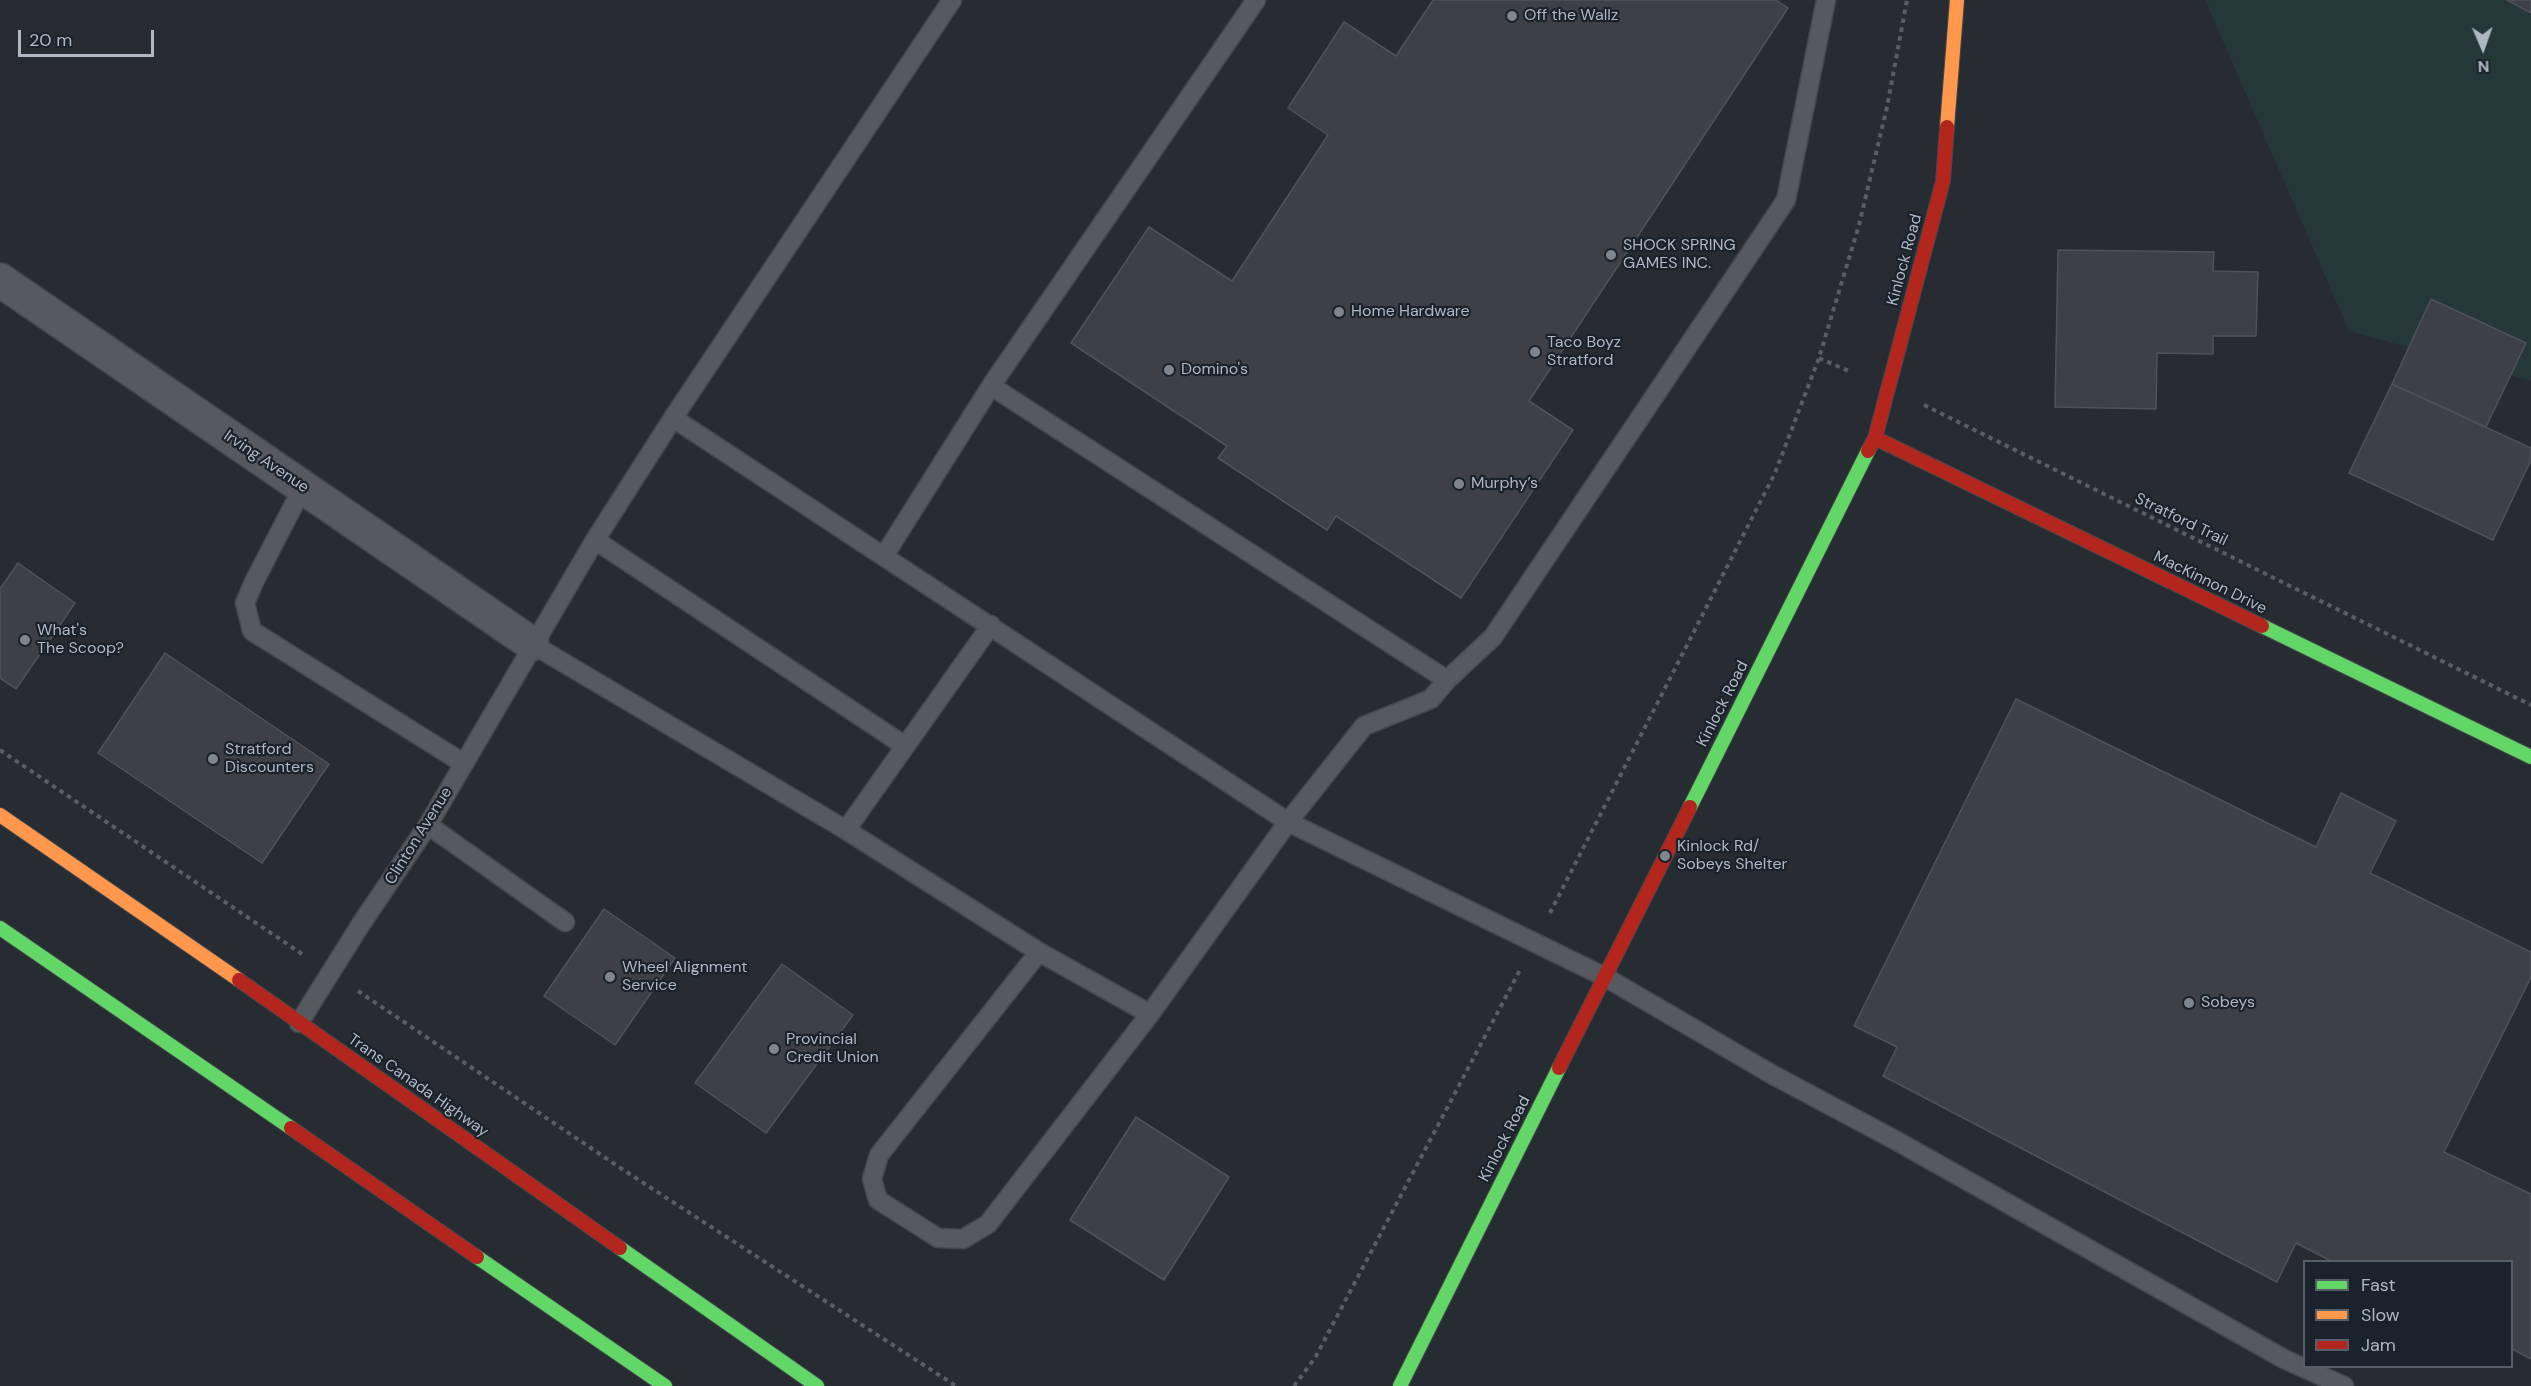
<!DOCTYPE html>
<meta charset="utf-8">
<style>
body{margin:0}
#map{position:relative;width:2531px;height:1386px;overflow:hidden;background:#262c32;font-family:"DM Sans",sans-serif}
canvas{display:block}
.legend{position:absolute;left:2303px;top:1260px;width:210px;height:108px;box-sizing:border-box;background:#1a222b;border:2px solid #565e68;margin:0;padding:8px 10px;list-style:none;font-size:18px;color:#afb7c3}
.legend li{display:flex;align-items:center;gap:12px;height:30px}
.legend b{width:30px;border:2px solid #565e68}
.north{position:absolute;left:2453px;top:18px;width:60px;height:60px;-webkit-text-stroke:4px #1a222b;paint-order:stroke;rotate:178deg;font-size:16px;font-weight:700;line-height:24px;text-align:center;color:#afb7c3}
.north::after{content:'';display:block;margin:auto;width:21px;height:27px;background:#afb7c3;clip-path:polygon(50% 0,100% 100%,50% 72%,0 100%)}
.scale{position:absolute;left:18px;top:30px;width:136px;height:27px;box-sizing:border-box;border:3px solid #afb7c3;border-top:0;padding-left:8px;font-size:18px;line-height:21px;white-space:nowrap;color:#afb7c3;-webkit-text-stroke:4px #1a222b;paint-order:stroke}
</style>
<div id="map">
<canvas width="2531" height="1386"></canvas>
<ul class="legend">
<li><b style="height:8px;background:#63d668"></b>Fast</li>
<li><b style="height:8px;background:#ff974d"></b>Slow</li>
<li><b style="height:8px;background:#b3261e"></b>Jam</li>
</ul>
<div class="north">N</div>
<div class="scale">20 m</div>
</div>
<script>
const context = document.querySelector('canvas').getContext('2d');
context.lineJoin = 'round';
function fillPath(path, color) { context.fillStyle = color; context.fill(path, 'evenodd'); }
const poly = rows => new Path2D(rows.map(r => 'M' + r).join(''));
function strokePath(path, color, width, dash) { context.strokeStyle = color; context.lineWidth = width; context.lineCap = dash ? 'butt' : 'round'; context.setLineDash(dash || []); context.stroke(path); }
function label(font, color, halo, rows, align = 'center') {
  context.font = font + ' "DM Sans",sans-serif'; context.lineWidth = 4.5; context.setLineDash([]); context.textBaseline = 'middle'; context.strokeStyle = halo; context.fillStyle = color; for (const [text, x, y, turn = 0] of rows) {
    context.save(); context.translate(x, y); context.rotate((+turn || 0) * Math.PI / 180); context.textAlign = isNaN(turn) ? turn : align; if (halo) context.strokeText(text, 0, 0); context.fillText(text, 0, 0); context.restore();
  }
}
fillPath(poly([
 [2205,0,2531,0,2531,381,2349,331]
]), '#263738');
const building = poly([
 [1433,0,1776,0,1788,8,1529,401,1573,430,1461,598,1336,516,1327,530,1218,458,1227,446,1071,343,1149,227,1232,281,1328,135,1288,108,1344,22,1396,56,1433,0],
 [2507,0,2531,0,2531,13,2507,0],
 [2058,250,2214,252,2213,271,2258,272,2256,336,2213,336,2213,354,2157,353,2156,409,2055,407,2058,250],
 [2431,299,2526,343,2486,427,2392,384,2431,299],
 [2392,384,2531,448,2531,460,2493,540,2349,473,2392,384],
 [18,563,75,603,16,689,0,678,0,589,18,563],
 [165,653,329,764,262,863,98,753,165,653],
 [2016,699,2316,847,2341,793,2396,821,2370,873,2531,952,2531,977,2444,1152,2531,1194,2531,1359,2512,1349,2512,1262,2333,1262,2296,1243,2277,1282,1883,1076,1897,1047,1854,1026,2016,699],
 [604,909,675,958,615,1045,544,996,604,909],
 [782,964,853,1015,766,1133,695,1083,782,964],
 [1136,1117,1229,1177,1164,1280,1070,1220,1136,1117]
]);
fillPath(building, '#3d4147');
strokePath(building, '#4e5359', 1.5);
const lane = poly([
 [991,386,1256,0],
 [673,418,1288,822,1605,977,1773,1075,1895,1140,2284,1359,2344,1386],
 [303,487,254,582,245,603,252,631,463,763],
 [595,540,905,746],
 [884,556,991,386,1447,680],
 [532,644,846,830,1039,952,1150,1014,1288,822,1364,726,1431,699,1447,680,1493,637,1786,200,1826,0],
 [428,825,565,922],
 [846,830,991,625],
 [1039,952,879,1155,872,1179,878,1200,938,1238,963,1239,988,1224,1150,1014],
 [299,1023,361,924,428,825,595,540,673,418,952,0]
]);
const street = poly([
 [0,280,532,644]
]);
const fast = poly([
 [2262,626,2531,757],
 [1690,807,1868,451],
 [0,928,291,1128],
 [620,1248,817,1386],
 [477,1257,665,1386],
 [1400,1386,1559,1068]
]);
const slow = poly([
 [1947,127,1957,0],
 [0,815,239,980]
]);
const jam = poly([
 [1875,438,2262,626],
 [1868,451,1875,438,1943,181,1947,127],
 [239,980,620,1248],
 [1559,1068,1690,807],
 [291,1128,477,1257]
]);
strokePath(lane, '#44484c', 21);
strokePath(street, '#44484c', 36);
strokePath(fast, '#44484c', 16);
strokePath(slow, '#44484c', 16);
strokePath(jam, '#44484c', 16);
strokePath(poly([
 [1819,358,1851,372],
 [1924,405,2531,705],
 [0,750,302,954],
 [1550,913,1775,473,1819,358,1859,225,1887,107,1907,0],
 [358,991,622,1169,956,1386],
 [1294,1386,1315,1358,1520,970]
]), '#5a5e63', 4, [4.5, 4.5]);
strokePath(lane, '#56595f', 18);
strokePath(street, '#56595f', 33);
strokePath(fast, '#63d668', 14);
strokePath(slow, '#ff974d', 14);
strokePath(jam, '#b3261e', 14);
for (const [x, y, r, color] of [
 [1512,16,6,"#7f8690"],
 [1611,255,6,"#7f8690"],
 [1339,312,6,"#7f8690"],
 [1535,352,6,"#7f8690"],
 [1169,370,6,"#7f8690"],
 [1459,484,6,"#7f8690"],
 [25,640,6,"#7f8690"],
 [213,759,6,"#7f8690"],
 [1665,856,6,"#7f8690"],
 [610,977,6,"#7f8690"],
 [2189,1003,6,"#7f8690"],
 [774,1049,6,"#7f8690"]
]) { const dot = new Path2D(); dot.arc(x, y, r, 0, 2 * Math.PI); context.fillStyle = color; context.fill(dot); strokePath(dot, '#1a222b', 2); }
label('16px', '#afb7c3', '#1a222b', [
 ["Off the Wallz",1524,16],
 ["SHOCK SPRING",1623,246],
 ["GAMES INC.",1623,264],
 ["Home Hardware",1351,312],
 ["Taco Boyz",1547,343],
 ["Stratford",1547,361],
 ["Domino's",1181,370],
 ["Murphy’s",1471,484],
 ["What's",37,631],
 ["The Scoop?",37,649],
 ["Stratford",225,750],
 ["Discounters",225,768],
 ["Kinlock Rd/",1677,847],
 ["Sobeys Shelter",1677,865],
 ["Wheel Alignment",622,968],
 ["Service",622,986],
 ["Sobeys",2201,1003],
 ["Provincial",786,1040],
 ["Credit Union",786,1058]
], 'left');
label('16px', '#afb7c3', '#1a222b', [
 ["Kinlock Road",1905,260,-75],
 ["Irving Avenue",266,462,34],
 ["Stratford Trail",2181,520,26],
 ["MacKinnon Drive",2210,583,26],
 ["Kinlock Road",1723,704,-63],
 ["Clinton Avenue",419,836,-58],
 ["Trans Canada Highway",418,1086,35],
 ["Kinlock Road",1505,1139,-63]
]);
</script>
